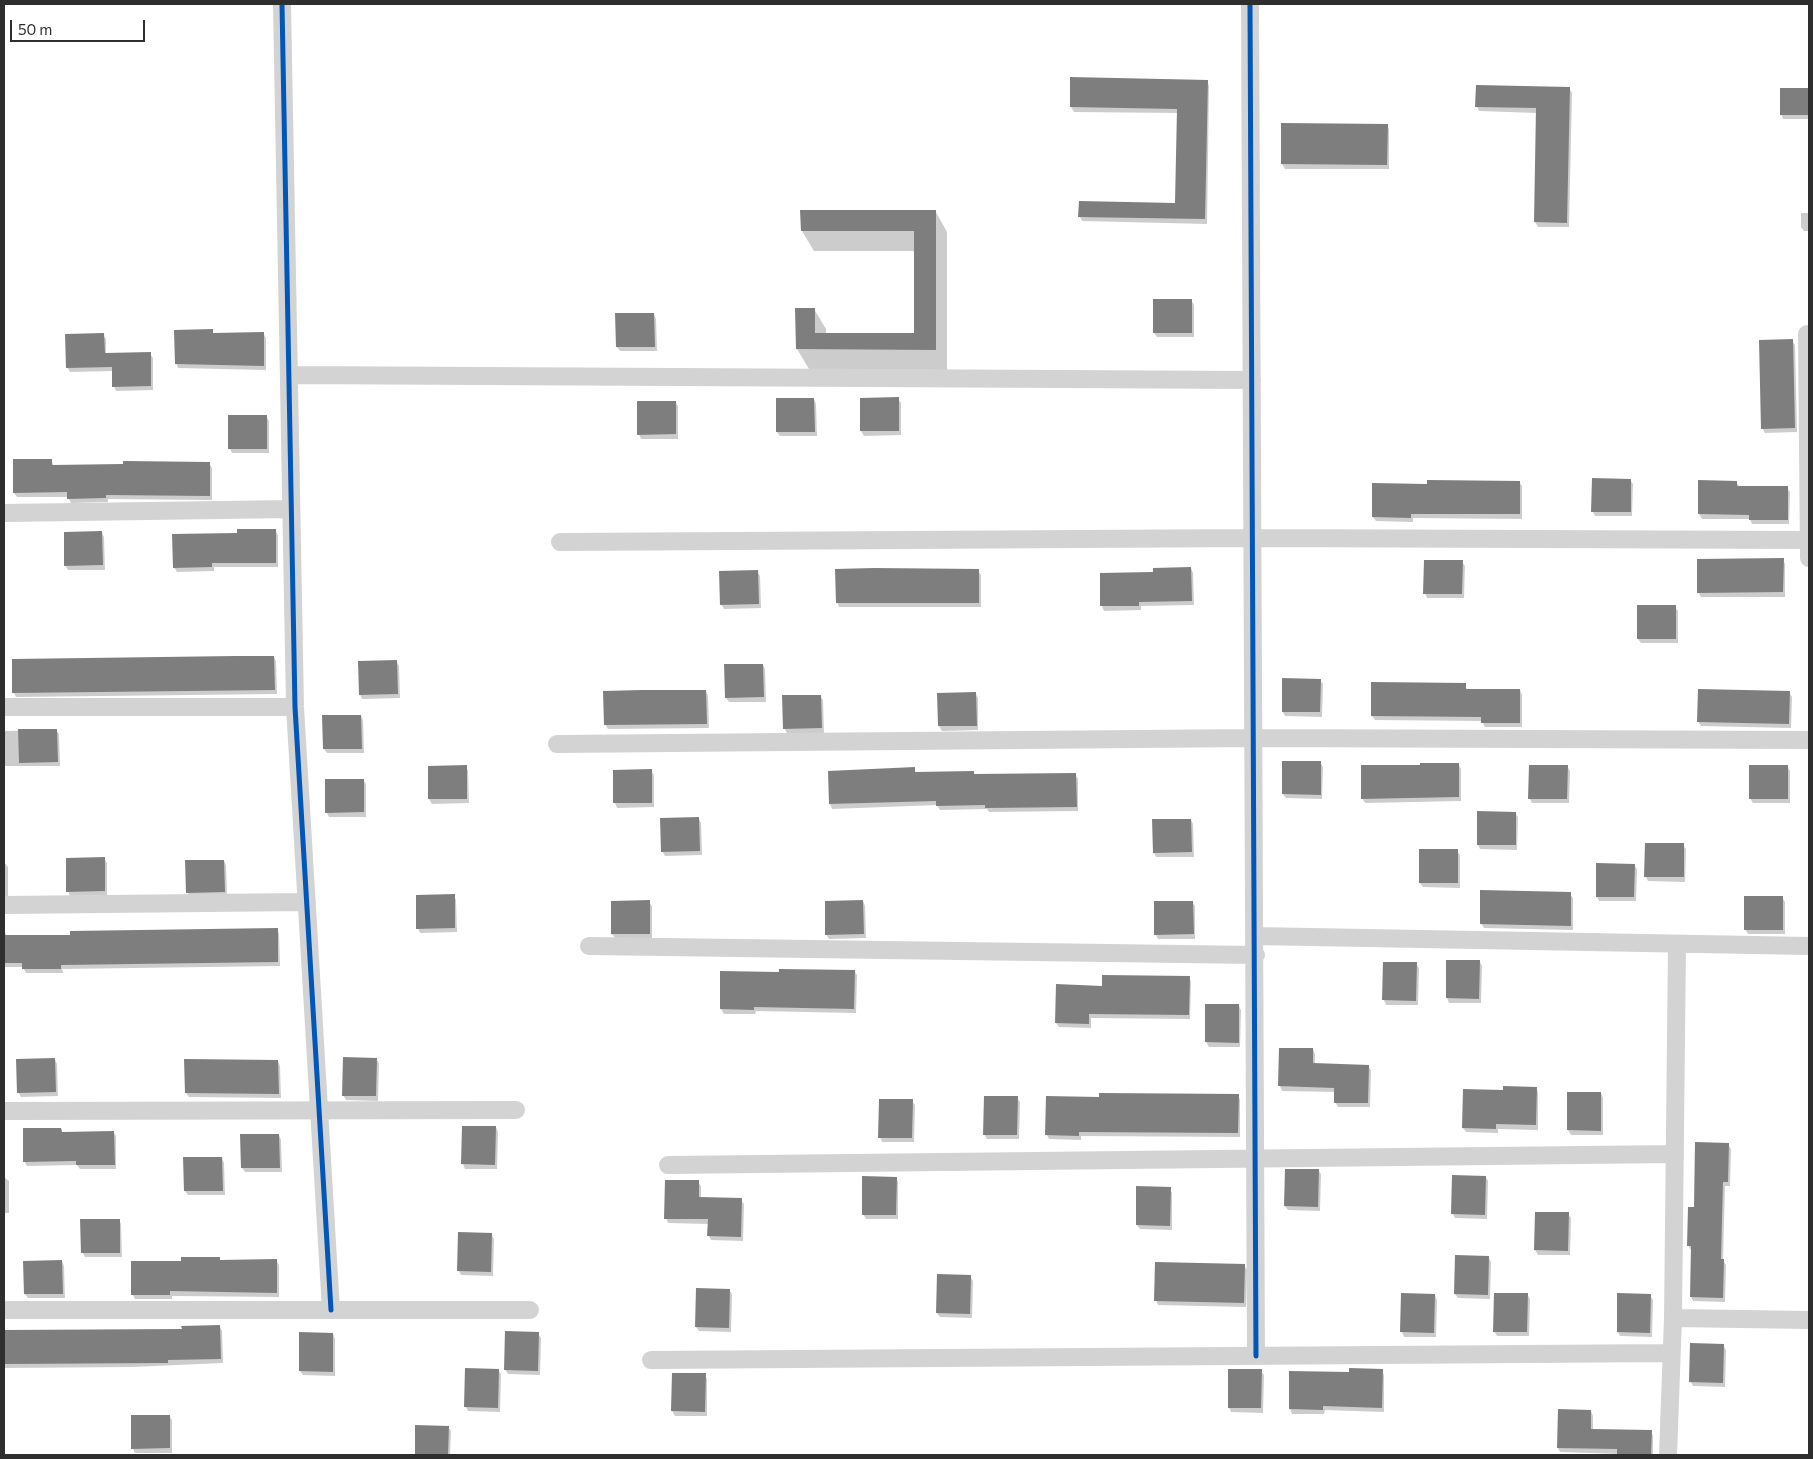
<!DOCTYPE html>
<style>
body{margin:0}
#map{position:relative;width:1813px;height:1459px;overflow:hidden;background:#fff;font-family:Commissioner,sans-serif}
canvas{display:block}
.frame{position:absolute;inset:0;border:5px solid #2e2e2e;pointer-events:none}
.scale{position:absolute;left:10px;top:20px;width:135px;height:22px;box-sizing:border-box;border:2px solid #2e2e2e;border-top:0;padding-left:6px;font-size:15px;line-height:18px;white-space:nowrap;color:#2e2e2e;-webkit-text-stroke:4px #fff;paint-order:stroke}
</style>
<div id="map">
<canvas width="1813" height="1459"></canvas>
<div class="frame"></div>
<div class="scale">50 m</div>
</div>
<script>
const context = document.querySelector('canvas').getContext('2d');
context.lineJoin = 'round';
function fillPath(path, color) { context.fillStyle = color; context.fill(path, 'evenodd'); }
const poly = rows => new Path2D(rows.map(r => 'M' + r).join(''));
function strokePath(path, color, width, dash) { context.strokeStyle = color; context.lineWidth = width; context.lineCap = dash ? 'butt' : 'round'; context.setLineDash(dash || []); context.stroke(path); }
fillPath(poly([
 [1207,81,1209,86,1207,224,1082,221,1080,217,1176,204,1178,113,1074,112,1071,107],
 [1569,88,1572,93,1569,227,1538,227,1535,222,1537,113,1479,111,1477,107],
 [1781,89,1809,89,1809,119,1783,119,1781,114],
 [1282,124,1387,125,1389,129,1389,169,1285,169,1282,164],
 [936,212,947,232,947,370,809,369,797,349,814,309,826,329,826,334,915,334,915,251,814,251,802,231],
 [1801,213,1809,213,1809,231,1804,231,1801,227],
 [1191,300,1194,305,1194,337,1157,337,1154,333],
 [654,314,656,319,657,351,620,351,617,347],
 [212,331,214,334,263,333,266,338,266,370,178,368,176,363],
 [103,335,106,339,106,354,150,354,153,358,153,390,116,391,114,386,113,371,70,372,67,367],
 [1792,341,1795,345,1797,432,1765,433,1762,428],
 [814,399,816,404,817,436,780,436,777,432],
 [861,399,898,399,901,403,901,435,864,436,861,431],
 [675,402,678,406,678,439,641,439,639,434],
 [266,416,269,421,269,453,232,453,230,449],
 [51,460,54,466,209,463,212,468,212,500,108,499,108,502,71,503,68,497,17,497,14,493],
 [1630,480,1633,484,1632,516,1595,516,1593,512],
 [1519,482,1522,486,1522,519,1413,518,1413,522,1376,521,1373,517,1429,485],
 [1700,482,1736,482,1740,487,1787,488,1790,492,1789,524,1752,524,1750,519,1702,519,1699,514],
 [275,530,278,535,278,567,214,567,214,571,177,572,174,567,238,534],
 [102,533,104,537,105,570,68,570,65,565],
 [1783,560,1785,564,1785,597,1701,597,1698,592],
 [1462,562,1465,566,1464,598,1427,598,1425,593],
 [1191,568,1193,573,1194,605,1141,606,1141,610,1104,611,1102,606,1101,574,1154,573],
 [757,571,760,576,761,608,724,609,721,604],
 [978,571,981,575,981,607,839,607,837,602],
 [1675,607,1678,611,1678,643,1641,643,1638,639],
 [274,657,276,661,277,694,16,697,14,693],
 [396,661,399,666,400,698,362,699,360,694],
 [763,665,765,669,766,702,729,702,726,698],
 [1320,680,1323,684,1322,717,1285,716,1283,712],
 [1465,684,1467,690,1520,690,1522,695,1522,727,1485,727,1482,721,1375,720,1372,716],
 [706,691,708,696,709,728,608,729,605,724],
 [1789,692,1792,697,1791,728,1701,726,1698,721],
 [975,693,978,698,978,730,942,731,939,726,939,694],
 [820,696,823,700,824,733,787,733,784,728],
 [361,716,363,720,364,753,327,753,324,749],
 [56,730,59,734,60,766,4,766,4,731],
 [1320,762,1323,767,1322,799,1286,798,1283,794],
 [1459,765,1461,769,1461,801,1365,803,1362,798],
 [466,766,468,771,469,803,432,804,429,799,429,767],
 [1567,766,1570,771,1569,803,1532,803,1530,799],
 [1787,766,1790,771,1790,803,1753,803,1750,798],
 [914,769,917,774,974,773,975,776,1075,775,1078,779,1078,811,989,812,987,809,940,810,937,805,832,809,830,804,829,772],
 [614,771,651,771,654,775,654,807,617,808,615,803],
 [363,780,366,784,366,817,329,817,327,813],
 [1515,813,1518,817,1517,850,1480,849,1478,845],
 [699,819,701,823,702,855,665,856,662,851],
 [1191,820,1193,824,1194,857,1156,857,1154,853],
 [1683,845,1686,849,1685,882,1648,881,1646,877],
 [1457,851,1460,855,1460,888,1423,887,1420,883],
 [104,859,107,863,107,895,70,896,68,891],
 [224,861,226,865,227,896,190,897,187,892],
 [4,862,8,867,8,899,4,899],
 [1634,865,1637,869,1636,901,1599,901,1597,897],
 [1570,894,1573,898,1573,930,1484,928,1481,923],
 [454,896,456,900,457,932,420,933,418,928],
 [1782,897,1785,902,1785,934,1748,934,1745,929],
 [863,901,865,906,866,938,829,939,826,934],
 [649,902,652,906,652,938,615,938,612,934],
 [1192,902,1195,906,1195,939,1158,939,1156,935],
 [277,929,279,934,280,966,62,969,63,973,26,973,23,967,4,967,4,930,7,937],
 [1448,961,1480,962,1482,966,1481,1003,1449,1003,1447,998],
 [1384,963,1416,964,1419,968,1418,1005,1386,1005,1384,1000],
 [854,971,857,975,856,1013,756,1011,755,1014,724,1014,721,1009,722,972,780,973],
 [1189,978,1191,982,1190,1019,1091,1018,1091,1028,1059,1027,1056,1023],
 [1207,1005,1239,1006,1241,1010,1240,1047,1209,1047,1206,1042],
 [1280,1049,1313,1049,1315,1054,1315,1065,1368,1066,1371,1070,1370,1107,1338,1107,1335,1102,1336,1092,1282,1091,1280,1086],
 [376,1059,379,1063,378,1101,346,1100,343,1095],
 [55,1060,57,1064,58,1096,21,1097,18,1092],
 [278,1061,280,1066,281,1098,189,1097,186,1093],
 [1536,1088,1538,1092,1538,1130,1498,1129,1498,1133,1466,1132,1463,1128,1504,1092],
 [1601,1093,1603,1098,1603,1135,1571,1135,1568,1130],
 [1238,1095,1240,1100,1240,1137,1081,1136,1081,1140,1049,1139,1047,1135,1100,1099],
 [1017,1098,1020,1102,1019,1139,987,1139,984,1134],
 [912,1101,915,1105,914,1142,882,1142,880,1137],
 [496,1127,498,1132,497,1169,465,1169,463,1164],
 [61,1129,63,1133,113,1132,116,1136,116,1169,80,1169,77,1165,27,1166,24,1161],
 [279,1135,281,1140,282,1172,245,1172,242,1168],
 [1728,1144,1731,1149,1730,1186,1725,1186,1723,1260,1726,1265,1725,1302,1693,1301,1691,1297,1691,1250,1688,1245,1695,1208],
 [222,1158,224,1163,225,1195,188,1195,185,1191],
 [1318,1170,1321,1174,1320,1211,1288,1210,1285,1206],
 [4,1177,9,1181,9,1213,4,1213],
 [1486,1177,1488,1181,1487,1219,1455,1218,1453,1214],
 [896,1178,898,1182,898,1219,866,1219,863,1214],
 [698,1182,701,1186,701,1199,741,1200,744,1204,743,1241,711,1240,709,1236,709,1224,668,1223,666,1218],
 [1170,1188,1172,1193,1172,1230,1140,1229,1137,1225],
 [1536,1213,1568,1214,1571,1218,1570,1255,1538,1255,1535,1250],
 [119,1220,121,1224,122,1257,85,1257,82,1252],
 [491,1234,494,1239,493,1276,461,1275,459,1271],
 [1488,1257,1491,1262,1490,1299,1458,1298,1455,1294],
 [219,1258,221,1261,276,1260,279,1265,279,1297,172,1296,172,1299,135,1299,133,1295,182,1262],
 [62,1261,64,1266,65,1298,28,1298,25,1294],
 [1244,1265,1247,1270,1246,1307,1158,1305,1156,1300],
 [970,1276,973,1281,972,1318,940,1317,937,1313],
 [729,1290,732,1294,731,1332,699,1331,696,1327],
 [1527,1294,1530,1299,1529,1336,1497,1336,1494,1331],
 [1402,1295,1435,1295,1437,1300,1436,1337,1404,1337,1402,1332],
 [1650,1295,1653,1300,1652,1337,1620,1336,1618,1332],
 [220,1327,222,1331,223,1363,132,1367,4,1368,4,1331,183,1330],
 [538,1333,541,1338,540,1375,508,1374,505,1369],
 [333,1334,335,1339,335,1376,303,1375,300,1371],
 [1723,1345,1726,1350,1725,1387,1693,1386,1691,1382],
 [498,1370,501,1374,500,1412,468,1411,466,1407],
 [1382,1370,1384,1375,1384,1412,1325,1410,1324,1414,1292,1414,1290,1409,1291,1372,1350,1373],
 [1261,1371,1264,1375,1263,1413,1231,1412,1229,1407],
 [673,1374,705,1375,707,1379,707,1416,675,1416,672,1411],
 [1591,1411,1593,1416,1593,1430,1651,1431,1653,1436,1653,1455,1560,1452,1558,1448],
 [169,1416,172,1420,172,1453,135,1453,133,1449],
 [416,1426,448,1427,451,1431,450,1455,416,1455]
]), '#0003');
fillPath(poly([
 [1070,77,1208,80,1205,219,1078,217,1079,201,1175,203,1177,109,1070,107],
 [1476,85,1570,87,1567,223,1534,222,1536,108,1475,107],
 [1780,88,1809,88,1809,115,1780,115],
 [1281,123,1388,124,1387,165,1281,164],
 [800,210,936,210,936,350,796,349,795,308,815,308,815,333,914,333,914,231,801,231],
 [1153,299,1192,299,1192,333,1153,333],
 [615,313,654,313,655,347,616,347],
 [213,329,213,333,264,332,264,366,175,364,174,330],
 [104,333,105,353,151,352,151,386,112,387,112,367,66,368,65,334],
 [1793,339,1795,428,1761,429,1759,340],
 [899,397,899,431,860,431,860,398],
 [776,398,814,398,815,432,776,432],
 [637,401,676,401,676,434,637,435],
 [228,415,267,415,267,449,228,449],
 [13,459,52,459,52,465,123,464,123,461,210,462,210,496,106,495,106,498,67,499,67,492,13,493],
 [1592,478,1631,479,1631,512,1591,512],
 [1427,480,1520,481,1520,514,1411,514,1411,518,1372,517,1372,483,1427,484],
 [1698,480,1737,481,1737,486,1788,486,1788,520,1749,520,1749,515,1698,514],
 [237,529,276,529,276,563,212,563,212,567,173,568,172,534,237,533],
 [102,531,103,565,64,566,64,532],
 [1784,558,1783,592,1697,593,1697,559],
 [1424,560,1463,560,1462,594,1423,594],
 [1191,567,1192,601,1139,602,1139,606,1100,606,1100,573,1153,572,1153,568],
 [874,568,979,569,979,603,836,603,835,569],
 [758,570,759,604,720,605,719,571],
 [1637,605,1676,605,1676,639,1637,639],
 [236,656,274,656,275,690,12,693,12,659],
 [397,660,398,694,359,695,358,661],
 [724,664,763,664,764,697,725,698],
 [1282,678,1321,679,1320,712,1282,712],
 [1371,682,1466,683,1466,689,1520,689,1520,723,1481,723,1481,717,1371,716],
 [1698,689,1790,691,1789,724,1697,722],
 [642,690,706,690,707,724,604,725,603,691],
 [976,692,977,726,938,726,937,693],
 [782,695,821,695,822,728,783,729],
 [322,715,361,715,362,749,323,749],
 [18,729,57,729,58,762,19,763],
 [1282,761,1321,761,1321,795,1282,794],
 [1420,763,1459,763,1459,797,1361,799,1361,765,1420,765],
 [467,765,467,799,428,799,428,766],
 [1529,765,1568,765,1567,799,1528,799],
 [1749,765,1788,765,1788,799,1749,799],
 [915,767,915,772,974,771,974,774,1076,773,1077,807,985,808,985,805,936,806,936,801,829,804,828,771],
 [652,769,652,803,613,803,613,770],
 [325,779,364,779,364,812,325,813],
 [1477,811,1516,812,1516,845,1477,845],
 [699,817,700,851,661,852,660,818],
 [1152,819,1191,819,1192,852,1153,853],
 [1645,843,1684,843,1684,877,1644,877],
 [1419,849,1458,849,1458,883,1419,883],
 [105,857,105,891,66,892,66,858],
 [185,860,224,860,225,892,186,893],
 [1596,863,1635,864,1634,897,1596,897],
 [1480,890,1571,892,1571,926,1480,924],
 [455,894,455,928,416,929,416,895],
 [1744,896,1783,896,1783,930,1744,930],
 [650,900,650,934,611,934,611,901],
 [863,900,864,934,825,935,825,901],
 [1154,901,1193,901,1194,934,1154,935],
 [278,928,278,962,61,965,61,969,22,969,22,963,4,963,4,935,70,935,70,931],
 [1446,960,1480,960,1479,999,1446,998],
 [1383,962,1417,962,1416,1001,1382,1000],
 [779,969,855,970,854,1009,754,1007,754,1010,720,1009,720,971,779,972],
 [1102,975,1190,976,1189,1015,1089,1014,1089,1024,1055,1023,1056,984,1102,986],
 [1205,1004,1239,1004,1239,1043,1205,1042],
 [1279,1048,1313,1048,1313,1063,1369,1065,1368,1103,1334,1103,1334,1088,1278,1086],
 [343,1057,377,1058,376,1096,342,1096],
 [55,1058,56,1092,17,1093,16,1059],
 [184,1059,278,1060,279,1094,185,1093],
 [1503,1086,1537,1087,1536,1125,1496,1124,1496,1129,1462,1128,1463,1089,1503,1090],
 [1567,1092,1601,1092,1601,1131,1567,1130],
 [1099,1093,1239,1094,1238,1133,1079,1132,1079,1136,1045,1135,1046,1096,1099,1097],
 [984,1096,1018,1096,1017,1135,983,1135],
 [879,1099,913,1099,912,1138,878,1138],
 [462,1126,496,1126,495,1165,461,1164],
 [23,1128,61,1128,62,1132,114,1131,115,1165,76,1165,76,1161,23,1162],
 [240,1134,279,1134,280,1168,241,1168],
 [1695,1142,1729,1143,1728,1182,1723,1182,1721,1259,1724,1259,1723,1298,1690,1297,1691,1246,1687,1246,1688,1207,1694,1207],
 [183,1157,222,1157,223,1191,184,1191],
 [1285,1169,1319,1169,1318,1207,1284,1206],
 [1452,1175,1486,1176,1485,1215,1451,1214],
 [862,1176,897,1177,896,1215,862,1215],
 [665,1180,699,1180,699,1197,742,1198,741,1237,707,1236,708,1219,664,1219],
 [1136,1186,1171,1187,1170,1226,1136,1225],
 [1535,1212,1569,1212,1568,1251,1534,1250],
 [80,1219,120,1219,120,1253,81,1253],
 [458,1232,492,1233,491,1272,457,1271],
 [1455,1255,1489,1256,1488,1295,1454,1294],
 [181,1257,220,1257,220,1260,277,1259,277,1293,170,1291,170,1295,131,1295,131,1261,181,1261],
 [62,1260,63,1294,24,1294,23,1261],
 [1155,1262,1245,1264,1244,1303,1154,1301],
 [937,1274,971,1275,970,1314,936,1313],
 [696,1288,730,1289,729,1328,695,1327],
 [1401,1293,1435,1294,1434,1333,1400,1332],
 [1494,1293,1528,1293,1527,1332,1493,1332],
 [1617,1293,1651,1294,1650,1333,1617,1332],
 [220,1325,221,1359,168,1360,168,1363,4,1364,4,1330,182,1329,181,1326],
 [505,1331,539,1332,538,1371,504,1370],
 [299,1332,333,1333,333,1372,299,1371],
 [1690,1343,1724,1344,1723,1383,1689,1382],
 [465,1368,499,1369,498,1408,464,1407],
 [1349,1368,1383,1369,1382,1408,1323,1406,1323,1410,1289,1409,1289,1371,1349,1372],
 [1228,1369,1262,1369,1261,1408,1228,1408],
 [672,1373,706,1373,705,1412,671,1411],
 [1558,1409,1591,1410,1591,1429,1652,1430,1651,1455,1617,1455,1617,1449,1557,1448],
 [131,1415,170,1415,170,1448,131,1449],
 [415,1425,449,1426,448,1455,415,1455]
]), '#7e7e7e');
strokePath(poly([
 [282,4,295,707,331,1310],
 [1250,4,1256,1356],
 [1809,334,1807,334,1809,558],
 [289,375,1252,380],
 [4,513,291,509],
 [560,542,1253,538,1809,540],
 [4,707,295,707],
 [557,744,1254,738,1809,740],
 [4,905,307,902],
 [1255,936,1809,946],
 [589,946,1256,955],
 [4,1111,516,1110],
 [668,1165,1674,1154],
 [4,1310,530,1310],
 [1673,1318,1809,1320],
 [651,1360,1671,1353],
 [1668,1455,1673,1318,1677,944]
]), '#d3d3d3', 18);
strokePath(poly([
 [282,4,295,707,331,1310],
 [1250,4,1256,1356]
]), '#0057b8', 5);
</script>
